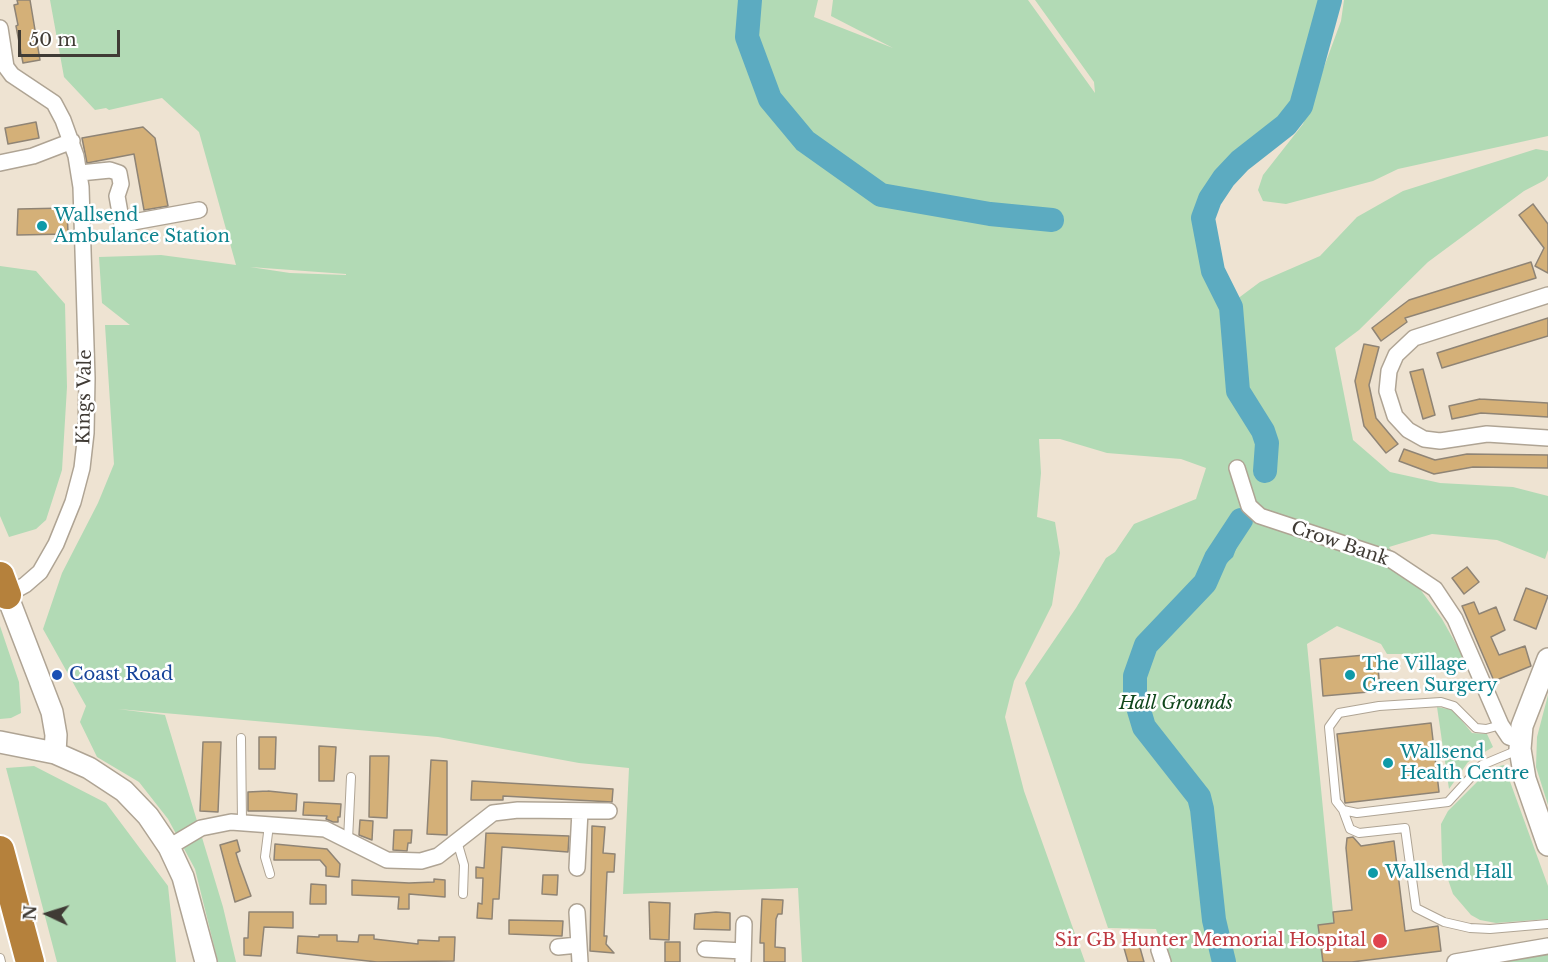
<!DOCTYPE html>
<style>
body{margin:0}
#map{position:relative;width:1548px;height:962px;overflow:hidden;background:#eee3d2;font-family:"Libre Baskerville",serif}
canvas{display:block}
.north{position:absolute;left:18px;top:884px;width:60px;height:60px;-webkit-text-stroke:4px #fff;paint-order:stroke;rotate:274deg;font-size:16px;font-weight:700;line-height:24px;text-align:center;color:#403b35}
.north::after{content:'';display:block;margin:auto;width:21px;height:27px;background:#403b35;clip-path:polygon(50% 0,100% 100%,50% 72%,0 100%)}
.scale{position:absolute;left:18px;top:30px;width:102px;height:27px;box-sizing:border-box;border:3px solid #403b35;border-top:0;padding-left:8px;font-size:18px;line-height:21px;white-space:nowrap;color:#403b35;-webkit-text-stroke:4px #fff;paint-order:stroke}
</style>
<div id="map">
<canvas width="1548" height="962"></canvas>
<div class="north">N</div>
<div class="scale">50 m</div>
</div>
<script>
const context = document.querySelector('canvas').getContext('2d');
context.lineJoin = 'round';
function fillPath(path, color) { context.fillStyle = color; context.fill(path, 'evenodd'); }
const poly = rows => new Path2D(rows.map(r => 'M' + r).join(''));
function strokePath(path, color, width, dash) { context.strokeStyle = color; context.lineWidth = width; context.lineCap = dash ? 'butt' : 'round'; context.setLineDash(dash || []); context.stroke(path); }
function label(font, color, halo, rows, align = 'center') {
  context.font = font + ' "Libre Baskerville",serif'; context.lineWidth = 5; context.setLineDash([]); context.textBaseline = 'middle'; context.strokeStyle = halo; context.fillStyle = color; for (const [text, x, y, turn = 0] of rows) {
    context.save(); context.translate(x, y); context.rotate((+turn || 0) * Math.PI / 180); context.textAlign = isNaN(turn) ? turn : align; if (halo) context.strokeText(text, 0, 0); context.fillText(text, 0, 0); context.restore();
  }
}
fillPath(poly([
 [50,0,818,0,814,17,893,48,831,16,833,0,1028,0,1095,93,1094,82,1035,0,1324,0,1302,87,1291,112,1230,160,1211,182,1198,213,1197,229,1203,257,1221,311,1260,282,1320,256,1357,217,1403,191,1536,149,1548,151,1548,176,1545,180,1524,191,1428,262,1359,330,1335,348,1353,440,1390,472,1440,483,1513,487,1548,496,1548,550,1545,559,1497,540,1432,534,1389,547,1442,619,1470,669,1453,671,1409,654,1387,654,1381,644,1337,626,1307,644,1334,923,1318,925,1323,962,1167,962,1156,929,1108,928,1025,683,1076,608,1106,558,1115,552,1134,524,1196,499,1206,468,1181,459,1107,453,1060,439,1039,439,1041,473,1037,517,1055,522,1060,553,1052,605,1014,681,1005,717,1024,791,1085,962,802,962,798,888,623,894,629,768,579,763,438,737,118,709,165,715,223,907,236,962,218,962,195,869,168,819,139,782,97,757,80,722,86,706,43,629,62,573,98,503,114,464,105,325,130,325,102,303,99,257,161,255,236,265,199,132,162,98,109,110,106,108,95,110,64,77],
 [250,267,346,274,346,275,290,273],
 [1344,0,1548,0,1548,136,1398,169,1373,181,1286,204,1263,201,1258,190,1263,175,1303,124,1341,21],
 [0,266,36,271,65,304,67,387,62,470,46,520,36,529,9,537,0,516],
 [0,626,19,682,21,713,11,718,0,719],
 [1548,695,1548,805,1536,767,1537,737],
 [1437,707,1453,710,1472,733,1487,734,1493,747,1468,762,1449,789],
 [1504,765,1548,886,1548,919,1496,923,1480,920,1471,915,1453,894,1442,862,1441,824,1448,811,1491,768],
 [34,766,106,803,168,886,176,962,57,962,6,768],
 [1548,952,1548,962,1499,962]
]), '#b2dab5');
fillPath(poly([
 [1237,517,1246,523,1233,557,1205,583,1204,569,1200,568,1202,562,1207,559,1207,555,1213,544]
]), '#5cabc1');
strokePath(poly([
 [750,0,747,37,770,99,805,141,881,195,990,214,1052,220],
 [1265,471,1267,443,1263,431,1238,391,1231,307,1213,271,1203,218,1210,199,1224,178,1240,161,1286,125,1301,106,1330,0],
 [1224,962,1214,920,1202,809,1199,797,1144,727,1135,697,1135,676,1146,645,1205,583,1216,558,1241,520]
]), '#5cabc1', 24);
const building = poly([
 [17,0,30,0,40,60,23,63,16,26,18,25,14,5,18,4,17,0],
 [36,122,39,138,8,144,5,128,36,122],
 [143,127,155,138,168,206,144,210,134,154,87,163,82,138,143,127],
 [1533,204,1548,224,1548,273,1535,266,1544,248,1519,215,1533,204],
 [67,208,68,234,17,235,18,209,67,208],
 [1531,262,1536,278,1405,318,1407,322,1381,341,1372,328,1409,300,1531,262],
 [1548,318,1548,336,1442,368,1437,353,1548,318],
 [1364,344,1379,347,1369,385,1376,418,1398,444,1386,453,1364,426,1355,381,1364,344],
 [1423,369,1435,415,1423,419,1410,372,1423,369],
 [1480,399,1548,403,1548,417,1481,413,1452,419,1449,406,1480,399],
 [1404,449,1435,460,1467,454,1548,455,1548,468,1473,467,1434,474,1399,461,1404,449],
 [1467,567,1479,582,1464,594,1452,578,1467,567],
 [1526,588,1548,596,1536,629,1514,620,1526,588],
 [1474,602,1479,614,1496,607,1505,630,1491,637,1499,655,1525,646,1531,666,1494,681,1462,606,1474,602],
 [1377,654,1380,691,1323,696,1320,659,1377,654],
 [1431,723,1439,792,1345,803,1337,734,1431,723],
 [259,737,276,737,275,769,259,769,259,737],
 [203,742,221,742,218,812,200,811,203,742],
 [319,746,336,747,334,781,319,781,319,746],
 [370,756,389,756,387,818,369,817,370,756],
 [431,760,447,761,447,835,427,834,431,760],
 [472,781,613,789,612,802,503,796,503,800,471,800,472,781],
 [268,791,297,794,296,811,248,811,248,792,268,791],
 [304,802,341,804,340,817,338,817,338,822,333,822,326,819,327,816,303,815,304,802],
 [360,820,373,821,372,840,359,835,360,820],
 [592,826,605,827,603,853,615,854,614,872,607,872,604,936,607,936,606,944,614,953,590,951,592,826],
 [394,830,412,830,411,843,408,843,407,851,393,850,394,830],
 [486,833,569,836,568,852,502,847,499,899,493,899,492,919,477,918,478,903,482,904,483,878,476,878,476,867,484,868,486,833],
 [1353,837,1361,846,1394,841,1405,931,1438,926,1441,951,1352,962,1323,962,1318,925,1334,923,1333,912,1352,910,1346,848,1347,838,1353,837],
 [237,840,240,851,236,853,239,863,251,896,235,902,220,845,237,840],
 [275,844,327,849,340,864,339,877,326,876,326,867,320,860,274,860,275,844],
 [543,875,558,875,557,895,542,894,543,875],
 [434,879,445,880,445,897,409,894,409,909,398,909,399,897,352,895,352,880,409,883,434,882,434,879],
 [311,884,326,885,326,904,310,904,311,884],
 [762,899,783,900,782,914,778,914,776,919,775,947,785,948,785,962,764,962,764,943,760,943,762,899],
 [649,902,670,903,669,940,650,939,649,902],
 [249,912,293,912,293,928,264,927,261,956,244,955,244,938,248,938,249,912],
 [716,912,730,913,730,930,694,929,695,914,716,912],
 [509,920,563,921,562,936,509,934,509,920],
 [319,935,337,935,337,941,358,942,359,935,374,935,374,939,418,944,418,940,439,941,439,937,455,937,454,961,377,962,297,953,298,936,319,937,319,935],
 [1137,937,1144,962,1128,962,1122,941,1137,937],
 [665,942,680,942,680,962,665,962,665,942]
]);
fillPath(building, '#d4b078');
strokePath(building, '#8f8475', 1.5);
const lane = poly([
 [1501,725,1486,729,1476,728,1454,706,1441,702,1379,706,1339,713,1329,727,1336,801,1343,810,1357,813,1448,802,1482,765,1518,750],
 [241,738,242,822],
 [1343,810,1350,829,1359,833,1405,828,1416,908,1444,922,1470,928,1490,929,1548,924],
 [269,825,265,857,270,874],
 [348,840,351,777],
 [457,841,464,865,463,894],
 [0,958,1,962]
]);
const street = poly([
 [0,28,6,67,12,75,54,103,63,120,76,156,81,187,87,378,86,433,82,468,73,502,56,544,40,572,25,585,7,595],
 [0,163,33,156,72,141],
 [80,173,110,170,119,173,121,184,117,196,122,224,199,210],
 [1548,295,1414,338,1396,355,1389,371,1387,391,1395,416,1408,430,1424,439,1440,441,1487,434,1548,438],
 [1237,468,1249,506,1260,516,1390,559,1435,589,1455,619,1501,725,1509,737,1520,741],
 [169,847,201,828,231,822,325,829,387,860,421,861,438,856,493,813,518,810,609,811],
 [577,868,580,811],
 [577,912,580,962],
 [558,947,578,945],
 [705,949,743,951],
 [1159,950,1163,962],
 [743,962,744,924],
 [1455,962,1548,946]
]);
const secondary = poly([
 [7,595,52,712,56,735,55,753],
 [1548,659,1522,726,1520,749,1525,779,1548,845],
 [0,742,55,753,89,768,124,791,148,816,169,847,183,877,206,962]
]);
const highway = poly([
 [0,576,7,595],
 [0,850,30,962]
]);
strokePath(lane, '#afa494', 10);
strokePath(street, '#afa494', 18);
strokePath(secondary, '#afa494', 24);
strokePath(highway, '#fff', 32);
strokePath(lane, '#fff', 8);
strokePath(street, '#fff', 15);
strokePath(secondary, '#fff', 21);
strokePath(highway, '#b5813c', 28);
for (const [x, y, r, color] of [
 [42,226,6,"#0f9aa8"],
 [57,675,6,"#1a4fb4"],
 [1350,675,6,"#0f9aa8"],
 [1388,763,6,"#0f9aa8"],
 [1373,873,6,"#0f9aa8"],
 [1380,941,8,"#e0444e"]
]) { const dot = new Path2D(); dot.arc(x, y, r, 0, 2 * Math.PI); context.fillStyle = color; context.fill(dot); strokePath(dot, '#fff', 2); }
label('18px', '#0d838f', '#fff', [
 ["Wallsend",54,216],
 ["Ambulance Station",54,237],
 ["The Village",1362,665],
 ["Green Surgery",1362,686],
 ["Wallsend",1400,753],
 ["Health Centre",1400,774],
 ["Wallsend Hall",1385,873]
], 'left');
label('18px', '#403b35', '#fff', [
 ["Kings Vale",85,397,-89],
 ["Crow Bank",1340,544,19]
]);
label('18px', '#164399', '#fff', [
 ["Coast Road",69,675]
], 'left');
label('italic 18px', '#0f461b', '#fff', [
 ["Hall Grounds",1176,704]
]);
label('18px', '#be3a42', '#fff', [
 ["Sir GB Hunter Memorial Hospital",1366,941]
], 'right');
</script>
